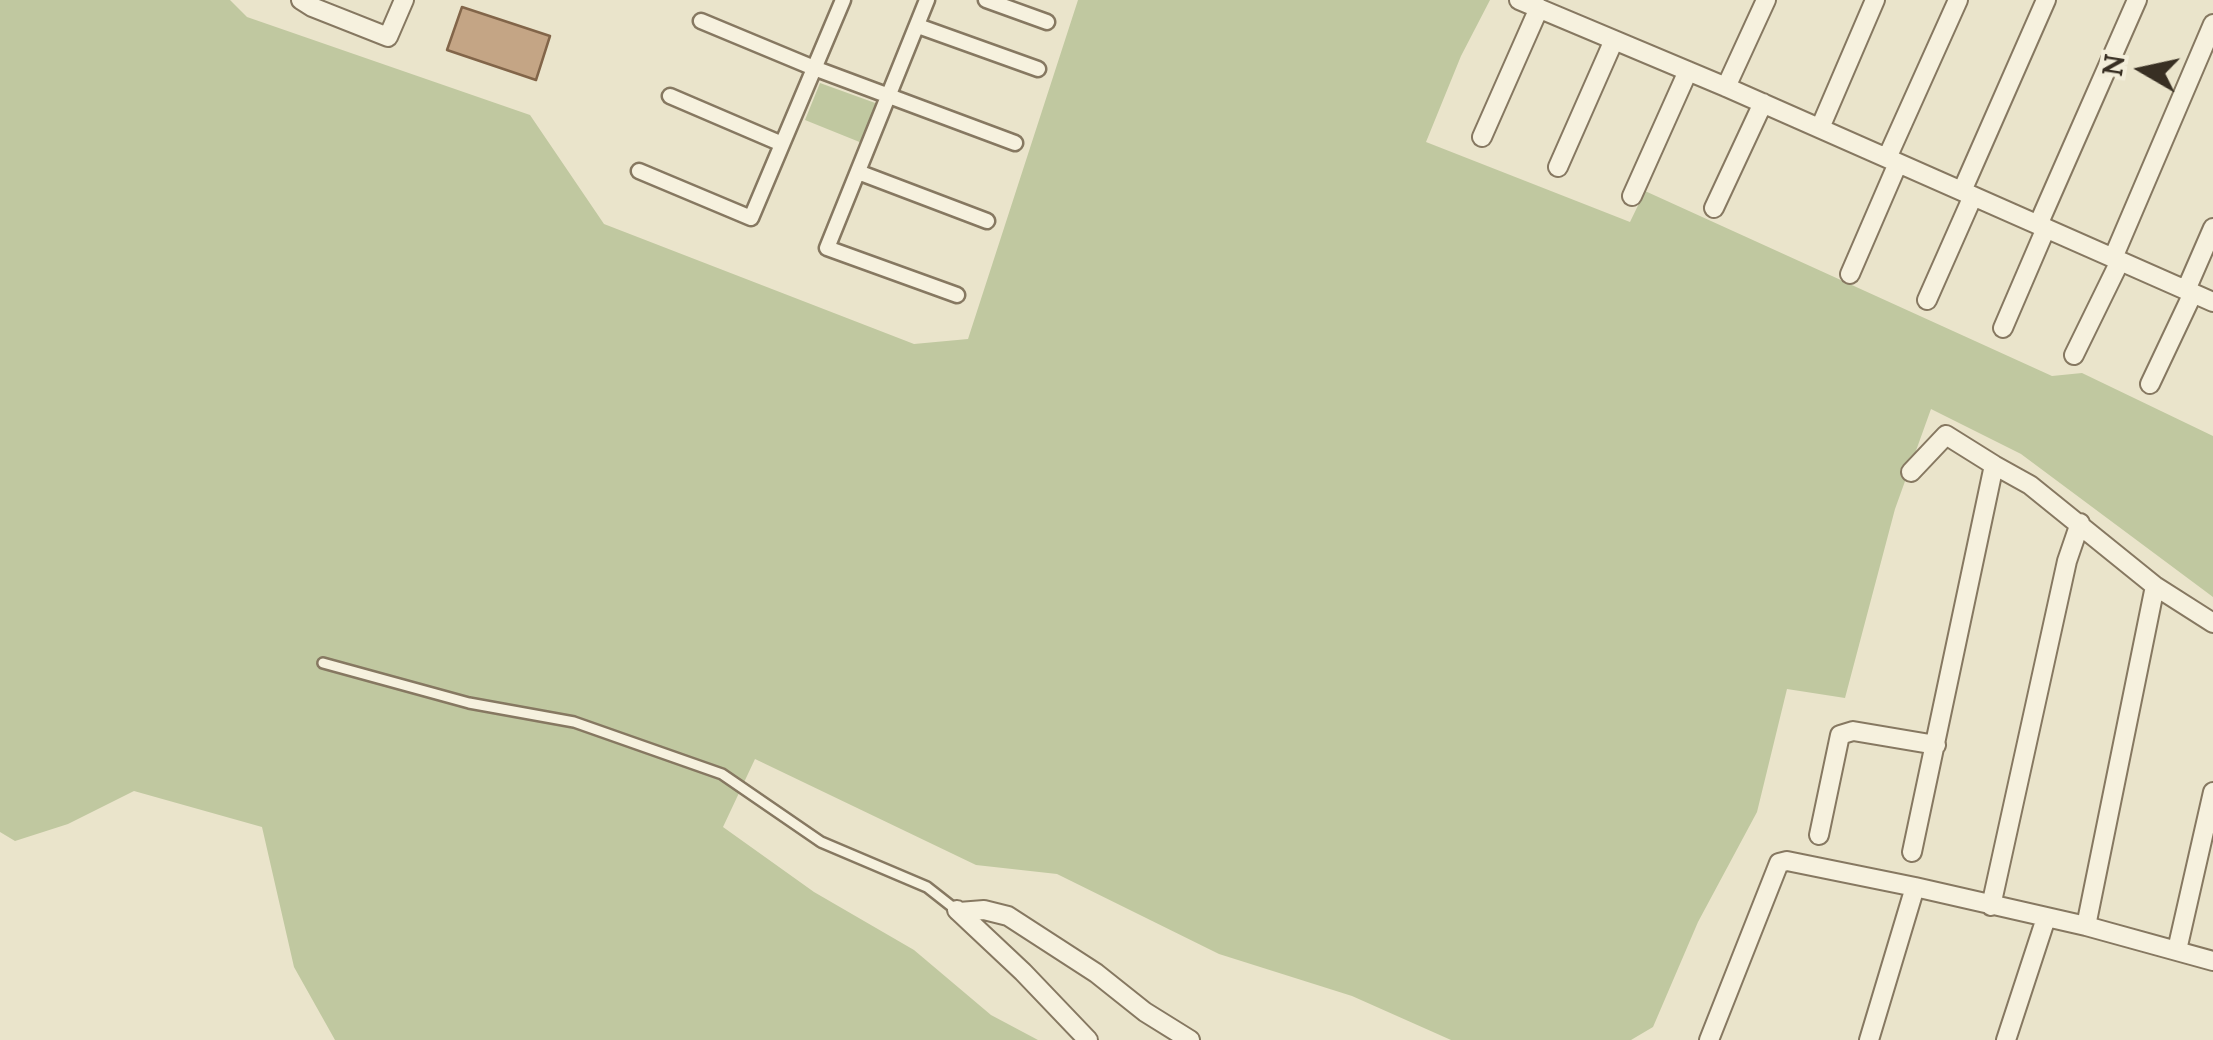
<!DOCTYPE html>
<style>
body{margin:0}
#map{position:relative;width:2213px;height:1040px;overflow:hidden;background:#eae4cb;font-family:Lora,serif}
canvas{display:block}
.north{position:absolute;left:2093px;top:20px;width:100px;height:100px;-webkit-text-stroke:8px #f3eeda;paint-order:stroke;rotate:279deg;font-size:28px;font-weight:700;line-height:40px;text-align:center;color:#382f23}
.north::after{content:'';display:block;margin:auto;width:35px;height:45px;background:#382f23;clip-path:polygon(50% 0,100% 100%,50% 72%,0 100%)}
</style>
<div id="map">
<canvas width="2213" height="1040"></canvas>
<div class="north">N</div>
</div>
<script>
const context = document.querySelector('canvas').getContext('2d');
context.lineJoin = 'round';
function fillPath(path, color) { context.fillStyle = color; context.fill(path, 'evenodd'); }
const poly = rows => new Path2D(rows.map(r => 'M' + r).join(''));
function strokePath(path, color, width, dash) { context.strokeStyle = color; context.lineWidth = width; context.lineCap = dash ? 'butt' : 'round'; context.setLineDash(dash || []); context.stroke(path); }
fillPath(poly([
 [0,0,230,0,247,17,530,115,604,224,914,344,968,339,1078,0,1490,0,1461,56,1426,142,1630,222,1645,191,2052,376,2082,373,2213,436,2213,597,2021,454,1931,409,1895,509,1845,698,1787,689,1757,812,1698,922,1653,1027,1631,1040,1451,1040,1352,996,1219,954,1057,874,976,865,755,759,723,827,814,892,914,950,991,1015,1038,1040,335,1040,294,967,262,827,134,791,68,824,15,841,0,832],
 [820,83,878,104,862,143,805,120]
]), '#c0c8a0');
const building = poly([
 [462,7,550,36,536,80,447,50,462,7]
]);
fillPath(building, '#c4a585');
strokePath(building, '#826549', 2.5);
const service = poly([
 [323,663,469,703,574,722,722,774,821,842,927,887,955,909]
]);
const pedestrian = poly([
 [927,0,827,248,957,295],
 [986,0,1047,22],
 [701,21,814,68,1015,143],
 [918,26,1038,69],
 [670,96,782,144],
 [639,171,751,218,843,0],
 [858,172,987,221]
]);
const minor = poly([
 [301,0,312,7,388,37,404,0],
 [1519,0,1726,87,2213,302],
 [1726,87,1766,0],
 [1820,128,1875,0],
 [1482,137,1539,8],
 [1887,158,1958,0],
 [1558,167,1614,40],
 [1962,191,2046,0],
 [1632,196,1688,71],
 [1714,208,1763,103],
 [2038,225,2137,0],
 [2113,258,2213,24],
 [1850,274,1898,163],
 [2186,290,2213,228],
 [1927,300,1973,196],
 [2003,328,2046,228],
 [2074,355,2120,261],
 [2150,384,2193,293],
 [1911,472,1946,435,1994,465],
 [1819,835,1840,735,1853,731,1936,745],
 [1912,852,1994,465,2030,485,2155,586,2213,623],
 [1991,906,2067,561,2080,523],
 [957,910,1023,972,1088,1040],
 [959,912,984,910,1008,916,1096,973,1145,1012,1190,1040],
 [2086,926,2155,586],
 [2177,950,2213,792],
 [1709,1040,1779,863,1787,861,1915,887],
 [1869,1040,1915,887,2086,926,2213,961],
 [2006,1040,2046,918]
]);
strokePath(service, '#867861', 14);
strokePath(pedestrian, '#867861', 19);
strokePath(minor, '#867861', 22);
strokePath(service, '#f6f1de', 9);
strokePath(pedestrian, '#f6f1de', 14);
strokePath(minor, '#f6f1de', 18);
</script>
